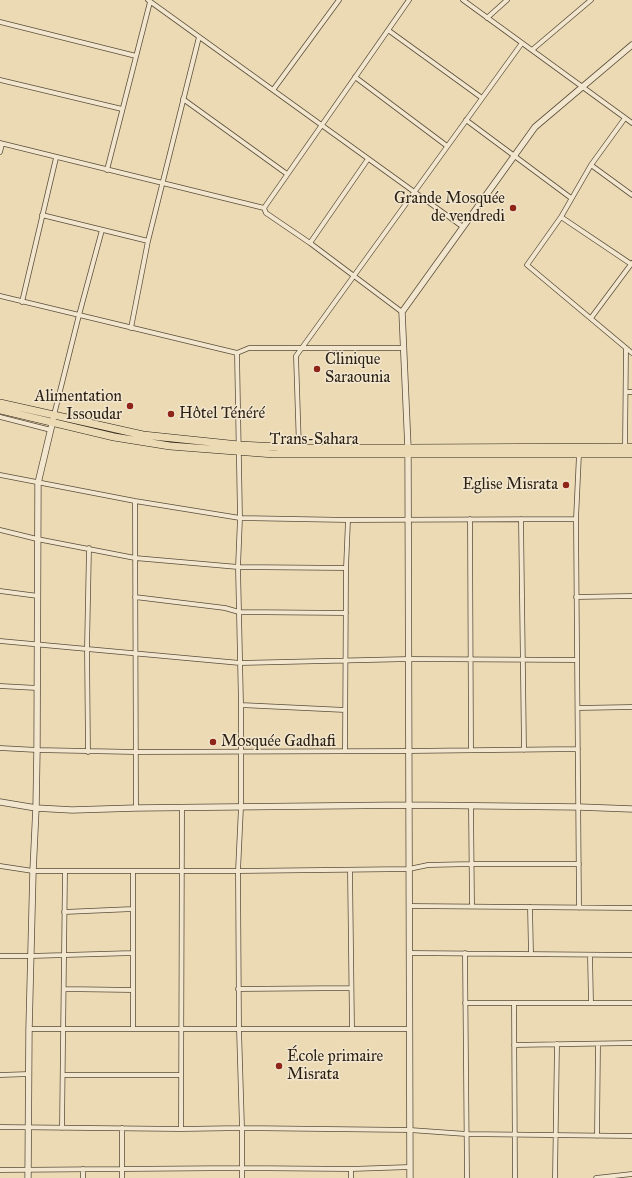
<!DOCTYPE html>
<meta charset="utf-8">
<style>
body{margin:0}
canvas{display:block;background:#ebdab4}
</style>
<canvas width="632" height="1178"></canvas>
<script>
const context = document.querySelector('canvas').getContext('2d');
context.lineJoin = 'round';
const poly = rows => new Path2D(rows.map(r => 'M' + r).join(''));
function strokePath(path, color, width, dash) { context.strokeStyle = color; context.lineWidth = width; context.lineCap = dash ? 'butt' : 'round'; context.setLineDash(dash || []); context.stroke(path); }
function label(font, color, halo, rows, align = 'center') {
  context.font = font + ' "IM FELL Great Primer",serif'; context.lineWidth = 3; context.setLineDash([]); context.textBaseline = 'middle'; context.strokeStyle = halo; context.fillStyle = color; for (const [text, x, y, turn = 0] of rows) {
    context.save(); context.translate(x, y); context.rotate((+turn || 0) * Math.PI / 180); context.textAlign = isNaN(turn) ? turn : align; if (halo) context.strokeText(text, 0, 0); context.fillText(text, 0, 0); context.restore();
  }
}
const minor = poly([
 [148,0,463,227],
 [463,0,632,123],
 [487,18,507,0],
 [0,22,136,56],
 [388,30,482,98],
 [532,50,591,0],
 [355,77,447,146],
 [0,80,122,109],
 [273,90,339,0],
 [183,99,287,174],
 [625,118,591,165,561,217,527,265,632,353],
 [466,120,571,198],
 [0,143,264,208],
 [0,152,2,144],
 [591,165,632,195],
 [107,170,150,2],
 [264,208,409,0],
 [264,208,266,213,310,243,402,312],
 [42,215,148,241],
 [561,217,631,264],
 [310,243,368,159],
 [0,296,237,353,249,348,404,348],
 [22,302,56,158],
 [591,318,632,263],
 [131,328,148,241,199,37],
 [237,353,240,518,238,567,241,705,241,807,238,871,239,1029,242,1128,242,1178],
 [626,392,632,392],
 [54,415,79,315,102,230],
 [0,417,51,430],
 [625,447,626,348],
 [299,448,296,356,522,43],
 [579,454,576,519,579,908],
 [0,475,135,501,240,518,348,520,576,519],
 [135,501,136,808],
 [470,519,471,750],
 [521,519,524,750],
 [0,530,37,539,135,558,238,567,346,568],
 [0,591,38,596],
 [135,597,225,608,239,612,346,613],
 [576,597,632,596],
 [0,641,240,663,409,659,577,660],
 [0,686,37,688],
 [241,705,345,710],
 [578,708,632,707],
 [0,748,37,750,136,752,409,751,578,749],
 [345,751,346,568,348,520],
 [88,752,87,648,89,548],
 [471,806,472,906],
 [0,866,33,871,238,871,409,869,428,865,471,864,579,864],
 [350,870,352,1029],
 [133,871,133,1029],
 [409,906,632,908],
 [530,907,531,954],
 [64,912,133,909],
 [409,953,632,955],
 [465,953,467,1178],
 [590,955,591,1003],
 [0,956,31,956,133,953],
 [64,989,133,990],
 [238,989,351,988],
 [465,1003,632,1003],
 [514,1003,515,1178],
 [29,1029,410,1029],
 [514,1045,632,1043],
 [0,1075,29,1074],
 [63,1075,181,1075],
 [0,1127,181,1129,242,1128,410,1130,466,1134,632,1136],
 [62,1128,65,871],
 [181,1129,182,808],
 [597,1136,598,1044],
 [0,1170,241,1168,351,1169],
 [83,1178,83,1169],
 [122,1178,122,1128],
 [351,1178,351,1169,410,1167],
 [555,1178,557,1044],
 [596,1178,632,1174]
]);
const tertiary = poly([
 [0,802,36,808,72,810,136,808,409,805,579,807,632,809],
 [28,1178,29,1029,33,871,36,808,37,750,38,483,53,420],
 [410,1178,408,448,402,312,535,127,632,45]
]);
const primary = poly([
 [0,403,143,435,239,445,299,448,408,448,632,447],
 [0,410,114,437,170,446,274,454,632,454]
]);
strokePath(minor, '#5b4e3c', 5.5);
strokePath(tertiary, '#5b4e3c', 7);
strokePath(primary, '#2b2014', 8);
strokePath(minor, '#f2e7ce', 4);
strokePath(tertiary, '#f2e7ce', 5.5);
strokePath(primary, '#ebdab4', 7);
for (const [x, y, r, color] of [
 [513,208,4,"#8f2418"],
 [317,369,4,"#8f2418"],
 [130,406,4,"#8f2418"],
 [171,414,4,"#8f2418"],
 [566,485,4,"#8f2418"],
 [213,742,4,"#8f2418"],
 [279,1066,4,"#8f2418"]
]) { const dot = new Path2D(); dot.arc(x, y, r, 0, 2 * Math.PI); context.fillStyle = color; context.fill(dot); strokePath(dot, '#f2e7ce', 1.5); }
label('16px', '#2b2014', '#f2e7ce', [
 ["Grande Mosquée",505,199,"right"],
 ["de vendredi",505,217,"right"],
 ["Clinique",325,360],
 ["Saraounia",325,378],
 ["Alimentation",122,397,"right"],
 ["Issoudar",122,415,"right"],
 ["Hôtel Ténéré",179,414],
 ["Eglise Misrata",558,485,"right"],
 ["Mosquée Gadhafi",221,742],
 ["École primaire",287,1057],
 ["Misrata",287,1075]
], 'left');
label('16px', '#2b2014', '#f2e7ce', [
 ["Trans-Sahara",314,440]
]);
</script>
